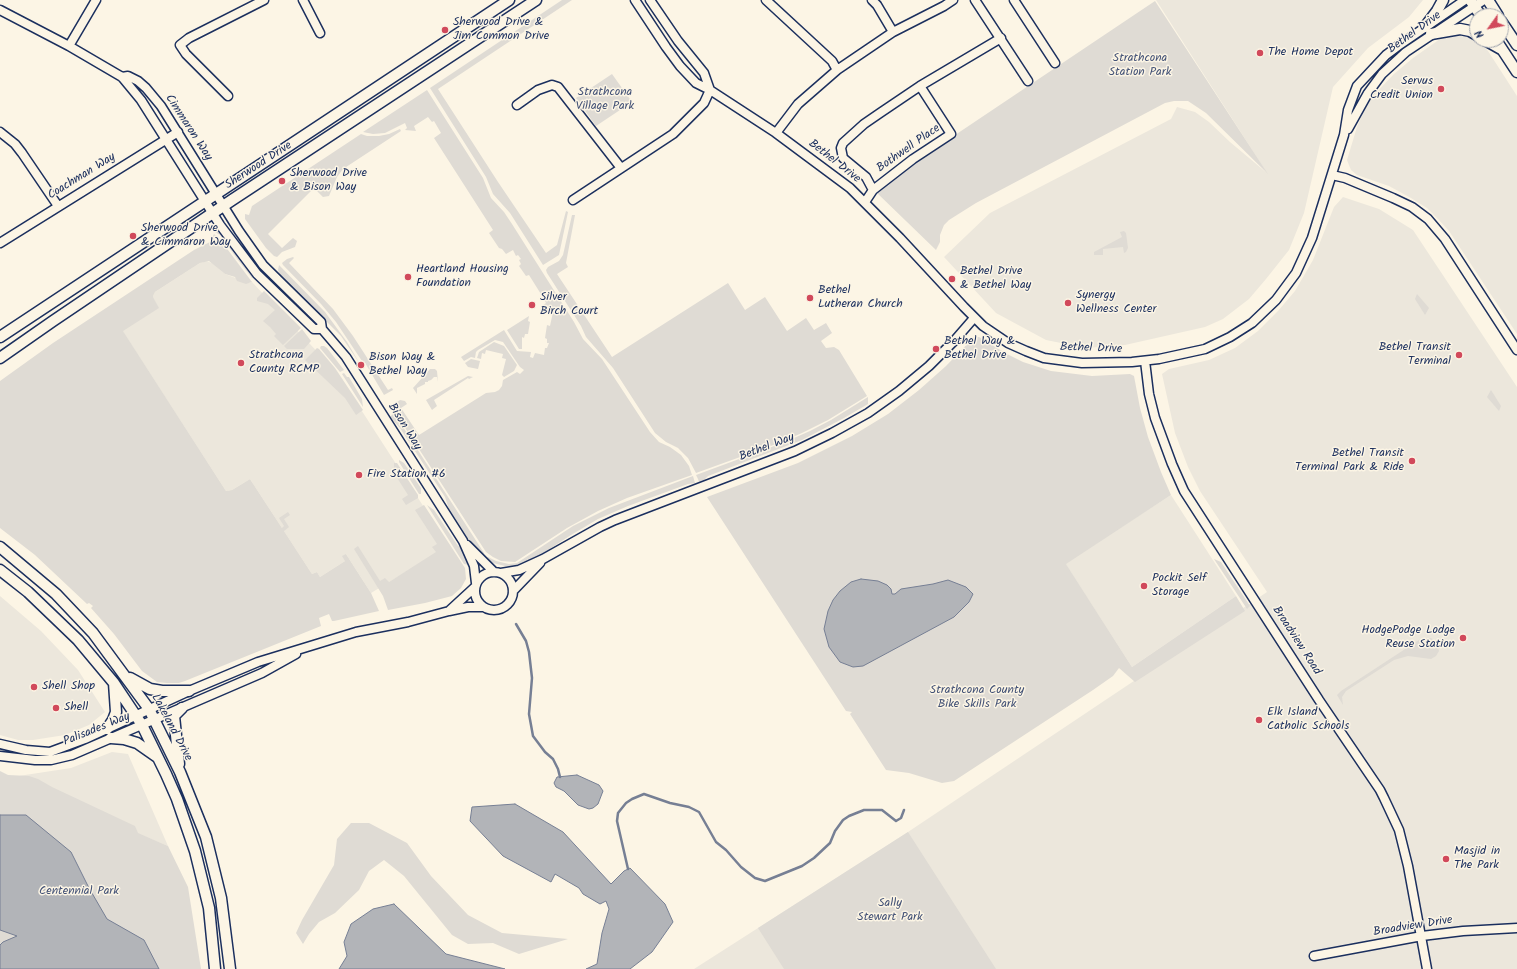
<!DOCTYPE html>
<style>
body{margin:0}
#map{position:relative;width:1517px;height:969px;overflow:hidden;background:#fcf5e5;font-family:Kalam,sans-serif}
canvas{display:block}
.north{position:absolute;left:1469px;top:8px;width:40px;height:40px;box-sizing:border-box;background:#fcf5e5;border:1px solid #a2a6af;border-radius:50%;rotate:237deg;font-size:11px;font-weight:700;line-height:16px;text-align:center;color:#1b2f5e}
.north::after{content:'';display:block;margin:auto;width:14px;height:18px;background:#d1495b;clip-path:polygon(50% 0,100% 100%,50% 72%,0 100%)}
</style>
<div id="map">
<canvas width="1517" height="969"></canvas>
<div class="north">N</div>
</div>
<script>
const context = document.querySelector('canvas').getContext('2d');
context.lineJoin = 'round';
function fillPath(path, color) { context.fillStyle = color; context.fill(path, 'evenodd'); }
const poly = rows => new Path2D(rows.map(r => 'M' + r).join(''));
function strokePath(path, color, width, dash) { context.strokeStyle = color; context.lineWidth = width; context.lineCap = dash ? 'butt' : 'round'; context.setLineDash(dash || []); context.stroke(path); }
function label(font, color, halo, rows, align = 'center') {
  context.font = font + ' Kalam,sans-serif'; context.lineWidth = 3; context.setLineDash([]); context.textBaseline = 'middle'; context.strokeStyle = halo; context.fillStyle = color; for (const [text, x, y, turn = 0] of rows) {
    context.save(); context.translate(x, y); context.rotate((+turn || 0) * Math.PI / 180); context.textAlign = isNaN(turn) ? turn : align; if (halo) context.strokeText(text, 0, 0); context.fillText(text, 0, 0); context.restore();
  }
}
fillPath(poly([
 [1156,0,1423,0,1409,17,1368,48,1333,87,1304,213,1289,250,1266,279,1249,299,1223,319,1205,327,1125,345,1086,348,1046,340,996,313,944,257,990,213,1171,119,1177,107,1195,112,1209,122,1230,142,1267,173],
 [1453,34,1461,34,1478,40,1488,51,1517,96,1517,334,1449,231,1438,219,1427,208,1411,198,1389,186,1357,175,1351,170,1347,160,1357,127,1368,101,1394,74,1413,58,1440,39],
 [1343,197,1379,209,1413,230,1517,387,1517,969,694,969,908,832,1267,592,1200,491,1188,467,1175,433,1162,374,1169,369,1209,360,1235,348,1258,331,1278,311,1295,291,1313,260,1334,207],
 [206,261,212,263,225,274,249,283,252,282,338,374,449,546,371,593,346,554,345,561,320,577,317,572,312,574,250,479,232,490,226,491,122,330,158,308,154,300,153,296,155,292,200,263],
 [1171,495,1236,596,1132,667,1065,563],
 [0,596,41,631,78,670,105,712,89,725,65,735,33,740,18,740,0,735],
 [112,752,128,754,168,846,124,828,12,777,71,768]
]), '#ece7dc');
fillPath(poly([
 [562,0,572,0,438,89,498,182,546,253,557,245,566,211,568,212,559,255,543,265,510,213,493,194,486,177,430,88],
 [1155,1,1268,174,1206,113,1188,101,1174,101,1165,103,976,203,949,220,944,225,940,235,940,242,936,250,876,192,882,184],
 [612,74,632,102,596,126,576,98],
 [427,90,483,178,491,198,504,212,512,224,574,322,583,339,602,359,650,432,659,442,670,447,681,455,689,466,692,475,627,498,598,511,567,528,515,562,501,561,493,557,486,552,391,406,400,400,405,401,407,404,401,408,419,435,486,393,495,392,499,390,502,386,503,380,517,372,520,374,524,370,520,367,503,342,495,340,478,350,476,352,475,358,471,357,464,361,461,357,504,330,517,351,531,352,530,357,533,358,535,353,544,355,545,348,547,348,549,343,547,343,547,339,545,338,547,325,550,326,553,312,543,309,542,306,546,303,544,299,529,275,526,276,519,266,521,264,519,260,521,259,518,255,516,256,513,250,506,254,502,249,499,248,489,233,493,230,434,138,441,133,434,121,432,122,428,117,414,126,416,131,405,130,407,128,405,123,385,133,373,134,363,132],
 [400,129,401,131,343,169,337,177,329,196,323,197,314,188,268,234,282,248,293,238,297,241,295,247,282,252,277,257,274,256,266,248,245,219,245,214,249,215,252,206,361,134,367,136,379,136,389,134],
 [572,215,575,215,566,263,568,267,557,274,612,357,728,283,745,310,765,297,787,331,806,318,814,330,826,323,832,333,821,341,826,348,834,347,839,350,867,396,828,420,802,433,776,444,696,473,688,458,678,448,666,442,655,433,613,368,586,337,581,326,547,273,546,270,548,267,559,261,563,255],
 [216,230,223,234,238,257,253,273,254,278,252,278,238,260,220,235,215,232],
 [1124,231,1126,233,1128,248,1126,252,1124,253,1123,247,1103,249,1103,255,1094,255,1094,252,1122,237,1120,232],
 [214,234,219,238,252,282,246,284,237,281,235,277,225,274,209,261,200,263,155,292,153,296,154,299,159,308,123,331,226,491,232,490,250,479,282,528,284,526,279,518,288,512,290,515,284,519,289,527,284,531,312,574,317,572,320,577,345,561,342,556,346,554,371,593,379,611,334,621,332,621,329,614,319,618,321,626,185,681,179,683,167,683,157,682,142,671,114,634,91,608,93,606,89,603,87,604,35,555,0,528,0,381,53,343,194,250,210,242],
 [293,257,294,258,289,263,333,309,353,336,388,390,392,388,393,390,384,395,364,361,362,361,336,322,321,304,283,265,282,263,287,259],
 [279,265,325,312,347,342,360,364,341,336,280,275,278,270],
 [264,291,301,328,283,345,274,336,276,334,270,327,263,321,275,310,268,304,257,301,257,298],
 [1417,294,1429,308,1425,315,1415,299],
 [529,316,528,321,530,322,528,334,525,334,524,338,522,337,522,349,519,349,507,330],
 [302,329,311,341,304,349,287,349,284,346],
 [974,337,979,337,1007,354,1023,362,1051,371,1092,376,1130,374,1134,376,1140,408,1148,437,1161,472,1171,495,1066,564,1132,667,1236,596,1245,611,1135,682,1119,668,1113,676,1093,690,954,781,942,783,909,773,886,770,850,714,852,712,846,711,707,497,798,463,852,436,888,414,919,390,946,366],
 [494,342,504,346,517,365,514,371,504,377,502,375,506,359,502,358,503,354,486,350,485,354,482,353,481,359,477,358,479,352],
 [321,346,324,346,327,348,344,370,340,372,320,348],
 [317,348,319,349,335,368,363,410,356,415,345,398,305,360],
 [471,359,480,361,478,369,468,367,465,363],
 [430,369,435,369,437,371,438,382,437,377,434,377,431,380,428,381,428,382,425,382,425,384,417,388,417,394,413,388],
 [344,373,347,377,349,377,362,399,363,407,342,374],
 [468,376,473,377,469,379,468,378,434,400,437,406,432,410,426,400],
 [1491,390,1501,406,1499,411,1487,397],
 [868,397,868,404,844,418,802,440,708,476,704,480,699,482,698,479,696,475,785,442,810,431,831,420],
 [394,413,484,553,483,556,464,534,450,512,445,497,400,428,390,417],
 [399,460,404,463,421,488,421,494,419,494,399,462],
 [394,463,397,463,418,495,418,498,406,505,402,499,408,495,394,473],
 [693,476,695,483,688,484,628,506,598,519,571,535,528,563,518,566,505,566,493,563,486,558,488,557,496,561,509,564,517,563,573,526,609,508],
 [424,505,465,568,466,579,461,588,452,596,425,603,388,610,383,596,354,549,358,546,380,581,385,578,389,582,436,552,432,547,437,544,415,510],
 [427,505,434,510,458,546,463,549,469,565,464,564],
 [1214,559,1221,562,1250,606,1247,609],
 [1422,638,1431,638,1437,643,1439,651,1436,656,1431,659,1408,656,1394,660,1346,691,1342,697,1343,705,1337,695,1341,691],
 [0,771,8,775,29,776,38,779,52,787,135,826,138,833,168,846,188,887,201,969,0,969],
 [351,823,369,823,407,843,431,876,468,915,502,933,568,939,519,954,493,943,468,944,452,935,404,876,384,860,369,871,359,890,335,913,319,922,309,934,303,944,296,933,302,920,334,865,337,839],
 [908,832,996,969,784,969,758,928]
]), '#dfdbd4');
const water = poly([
 [861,579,878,581,887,585,891,589,892,594,895,594,901,589,933,584,948,580,966,587,973,594,969,602,954,617,863,666,853,667,840,662,829,647,824,629,828,611,833,600,840,591,851,582,861,579],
 [577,775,599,785,603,791,598,804,593,808,589,809,578,805,564,791,556,787,554,783,557,777,577,775],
 [515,804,563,832,611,884,624,871,630,868,665,904,673,922,652,952,630,969,586,969,597,964,602,933,609,909,606,901,600,904,583,894,579,888,555,874,551,882,503,856,470,821,472,807,515,804],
 [0,815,26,815,71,852,89,888,107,919,144,940,159,969,0,969,0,945,3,942,17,936,0,930,0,815],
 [394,904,446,954,505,969,339,969,347,956,344,942,351,924,373,909,394,904]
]);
fillPath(water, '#b2b4b8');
strokePath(water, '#767f94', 1);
strokePath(poly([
 [516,624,526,641,529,652,532,678,529,714,533,736,545,752,553,759,558,769,560,777],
 [628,869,617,821,618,813,626,803,632,799,644,794,670,803,689,807,699,812,716,842,726,850,741,867,755,878,765,881,802,866,814,858,830,843,835,831,843,820,849,816,864,810,882,810,896,821,901,818,904,810]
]), '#767f94', 2.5);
const minor = poly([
 [303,0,320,33],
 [635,0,666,47,680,66,696,83,710,90,776,133,850,188,900,238,964,307,983,326,1008,343,1026,351,1044,358,1082,363,1132,362,1159,359,1205,349,1230,337,1252,323,1276,300,1296,273,1312,238,1344,135,1348,110,1357,86,1386,55,1398,46,1465,0],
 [650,0,678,41,704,73,710,90],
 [766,0,832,61,837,70],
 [872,0,877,5,893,32],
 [975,0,1028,81],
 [1014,0,1055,63],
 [0,10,69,46,122,77,141,100,220,225,257,274,314,329,322,329],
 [69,46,96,0],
 [122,77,128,76,138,81,146,88,161,106,239,231,263,265,321,322,322,329,346,357,463,541,474,566,476,583],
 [228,96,186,54,180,45,189,38,264,0],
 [517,105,538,90,552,85,558,87,621,168],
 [1348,129,1368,93,1382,74,1406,52,1484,0],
 [0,132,15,144,22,153,58,206],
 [776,133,798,104,837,70,893,32,944,6,953,0],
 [1332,175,1345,178,1393,198,1412,207,1428,219,1445,239,1517,350],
 [873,190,913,159,951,134,920,86],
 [573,200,673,134,704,103,710,90],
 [865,202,873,190,866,177,843,158,841,148,843,143,864,124,880,113,920,86,1001,38],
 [0,243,178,132],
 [1145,361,1149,394,1155,418,1172,464,1184,491,1319,700,1380,790,1384,798,1399,830,1408,866,1427,969],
 [467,545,494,572],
 '475 591a19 19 0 1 1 38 0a19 19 0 1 1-38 0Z',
 [501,573,519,570,543,559,600,527,615,520,795,451,832,433,868,413,899,391,929,366,954,341,974,318],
 [513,591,540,563],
 [450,610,475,587],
 [0,744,26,750,50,752,85,739,189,691,258,662,356,632,408,622,449,611,468,607,483,607],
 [0,756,35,760,51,760,72,755,262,673,296,654],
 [1314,956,1422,936,1463,931,1517,928]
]);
const major = poly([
 [1470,0,1481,16],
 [1488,0,1498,16],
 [1501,21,1517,45],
 [1425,27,1437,11,1443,0],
 [1431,34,1460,29,1470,31,1477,35],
 [1485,40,1501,49],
 [1496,40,1517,72],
 [0,337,509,0],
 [0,358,53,321,232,200,536,0],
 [0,547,56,594,93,633,149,709,180,772,206,837,221,898,230,969],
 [0,570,28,592,78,640,114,683,142,725,166,774,177,799,195,851,209,908,215,969],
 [130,678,150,689,162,691,189,691],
 [107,729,113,720,116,712,114,683],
 [111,738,124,739,137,743,157,757],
 [179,764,174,716,182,708]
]);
strokePath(minor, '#1b2f5e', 11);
strokePath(major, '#1b2f5e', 13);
strokePath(minor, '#fcf5e5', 8);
strokePath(major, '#fcf5e5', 10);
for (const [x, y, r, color] of [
 [445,30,4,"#d1495b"],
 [1260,53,4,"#d1495b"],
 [1441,89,4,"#d1495b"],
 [282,181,4,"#d1495b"],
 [133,236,4,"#d1495b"],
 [408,277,4,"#d1495b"],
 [952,279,4,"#d1495b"],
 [810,298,4,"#d1495b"],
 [1068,303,4,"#d1495b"],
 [532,305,4,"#d1495b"],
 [936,349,4,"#d1495b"],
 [1459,355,4,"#d1495b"],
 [241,363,4,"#d1495b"],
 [361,365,4,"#d1495b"],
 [1412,461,4,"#d1495b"],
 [359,475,4,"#d1495b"],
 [1144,586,4,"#d1495b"],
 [1463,638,4,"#d1495b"],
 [34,687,4,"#d1495b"],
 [56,708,4,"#d1495b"],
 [1259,720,4,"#d1495b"],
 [1446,859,4,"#d1495b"]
]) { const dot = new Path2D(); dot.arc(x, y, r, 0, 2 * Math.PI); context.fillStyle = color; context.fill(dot); strokePath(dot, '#fcf5e5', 1.5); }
label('12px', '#1b2f5e', '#fcf5e5', [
 ["Sherwood Drive &",453,23],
 ["Jim Common Drive",453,37],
 ["The Home Depot",1268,53],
 ["Servus",1433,82,"right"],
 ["Credit Union",1433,96,"right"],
 ["Sherwood Drive",290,174],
 ["& Bison Way",290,188],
 ["Sherwood Drive",141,229],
 ["& Cimmaron Way",141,243],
 ["Heartland Housing",416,270],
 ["Foundation",416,284],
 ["Bethel Drive",960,272],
 ["& Bethel Way",960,286],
 ["Bethel",818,291],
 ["Lutheran Church",818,305],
 ["Synergy",1076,296],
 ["Wellness Center",1076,310],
 ["Silver",540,298],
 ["Birch Court",540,312],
 ["Bethel Way &",944,342],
 ["Bethel Drive",944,356],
 ["Bethel Transit",1451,348,"right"],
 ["Terminal",1451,362,"right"],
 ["Strathcona",249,356],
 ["County RCMP",249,370],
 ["Bison Way &",369,358],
 ["Bethel Way",369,372],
 ["Bethel Transit",1404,454,"right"],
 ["Terminal Park & Ride",1404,468,"right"],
 ["Fire Station #6",367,475],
 ["Pockit Self",1152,579],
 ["Storage",1152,593],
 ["HodgePodge Lodge",1455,631,"right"],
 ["Reuse Station",1455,645,"right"],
 ["Shell Shop",42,687],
 ["Shell",64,708],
 ["Elk Island",1267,713],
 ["Catholic Schools",1267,727],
 ["Masjid in",1454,852],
 ["The Park",1454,866]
], 'left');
label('12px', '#1b2f5e', '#fcf5e5', [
 ["Bethel Drive",1415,33,-36],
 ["Cimmaron Way",188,128,57],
 ["Bothwell Place",909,149,-35],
 ["Bethel Drive",834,162,38],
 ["Sherwood Drive",259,166,-33],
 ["Coachman Way",82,177,-32],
 ["Bethel Drive",1091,349,2],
 ["Bison Way",404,427,58],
 ["Bethel Way",767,448,-21],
 ["Broadview Road",1296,641,57],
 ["Lakeland Drive",171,728,62],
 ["Palisades Way",97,730,-22],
 ["Broadview Drive",1413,927,-9]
]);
label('12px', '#425176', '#fcf5e5', [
 ["Strathcona",1140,59],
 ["Station Park",1140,73],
 ["Strathcona",605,93],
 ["Village Park",605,107],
 ["Strathcona County",977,691],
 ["Bike Skills Park",977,705],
 ["Centennial Park",79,892],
 ["Sally",890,904],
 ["Stewart Park",890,918]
]);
</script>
